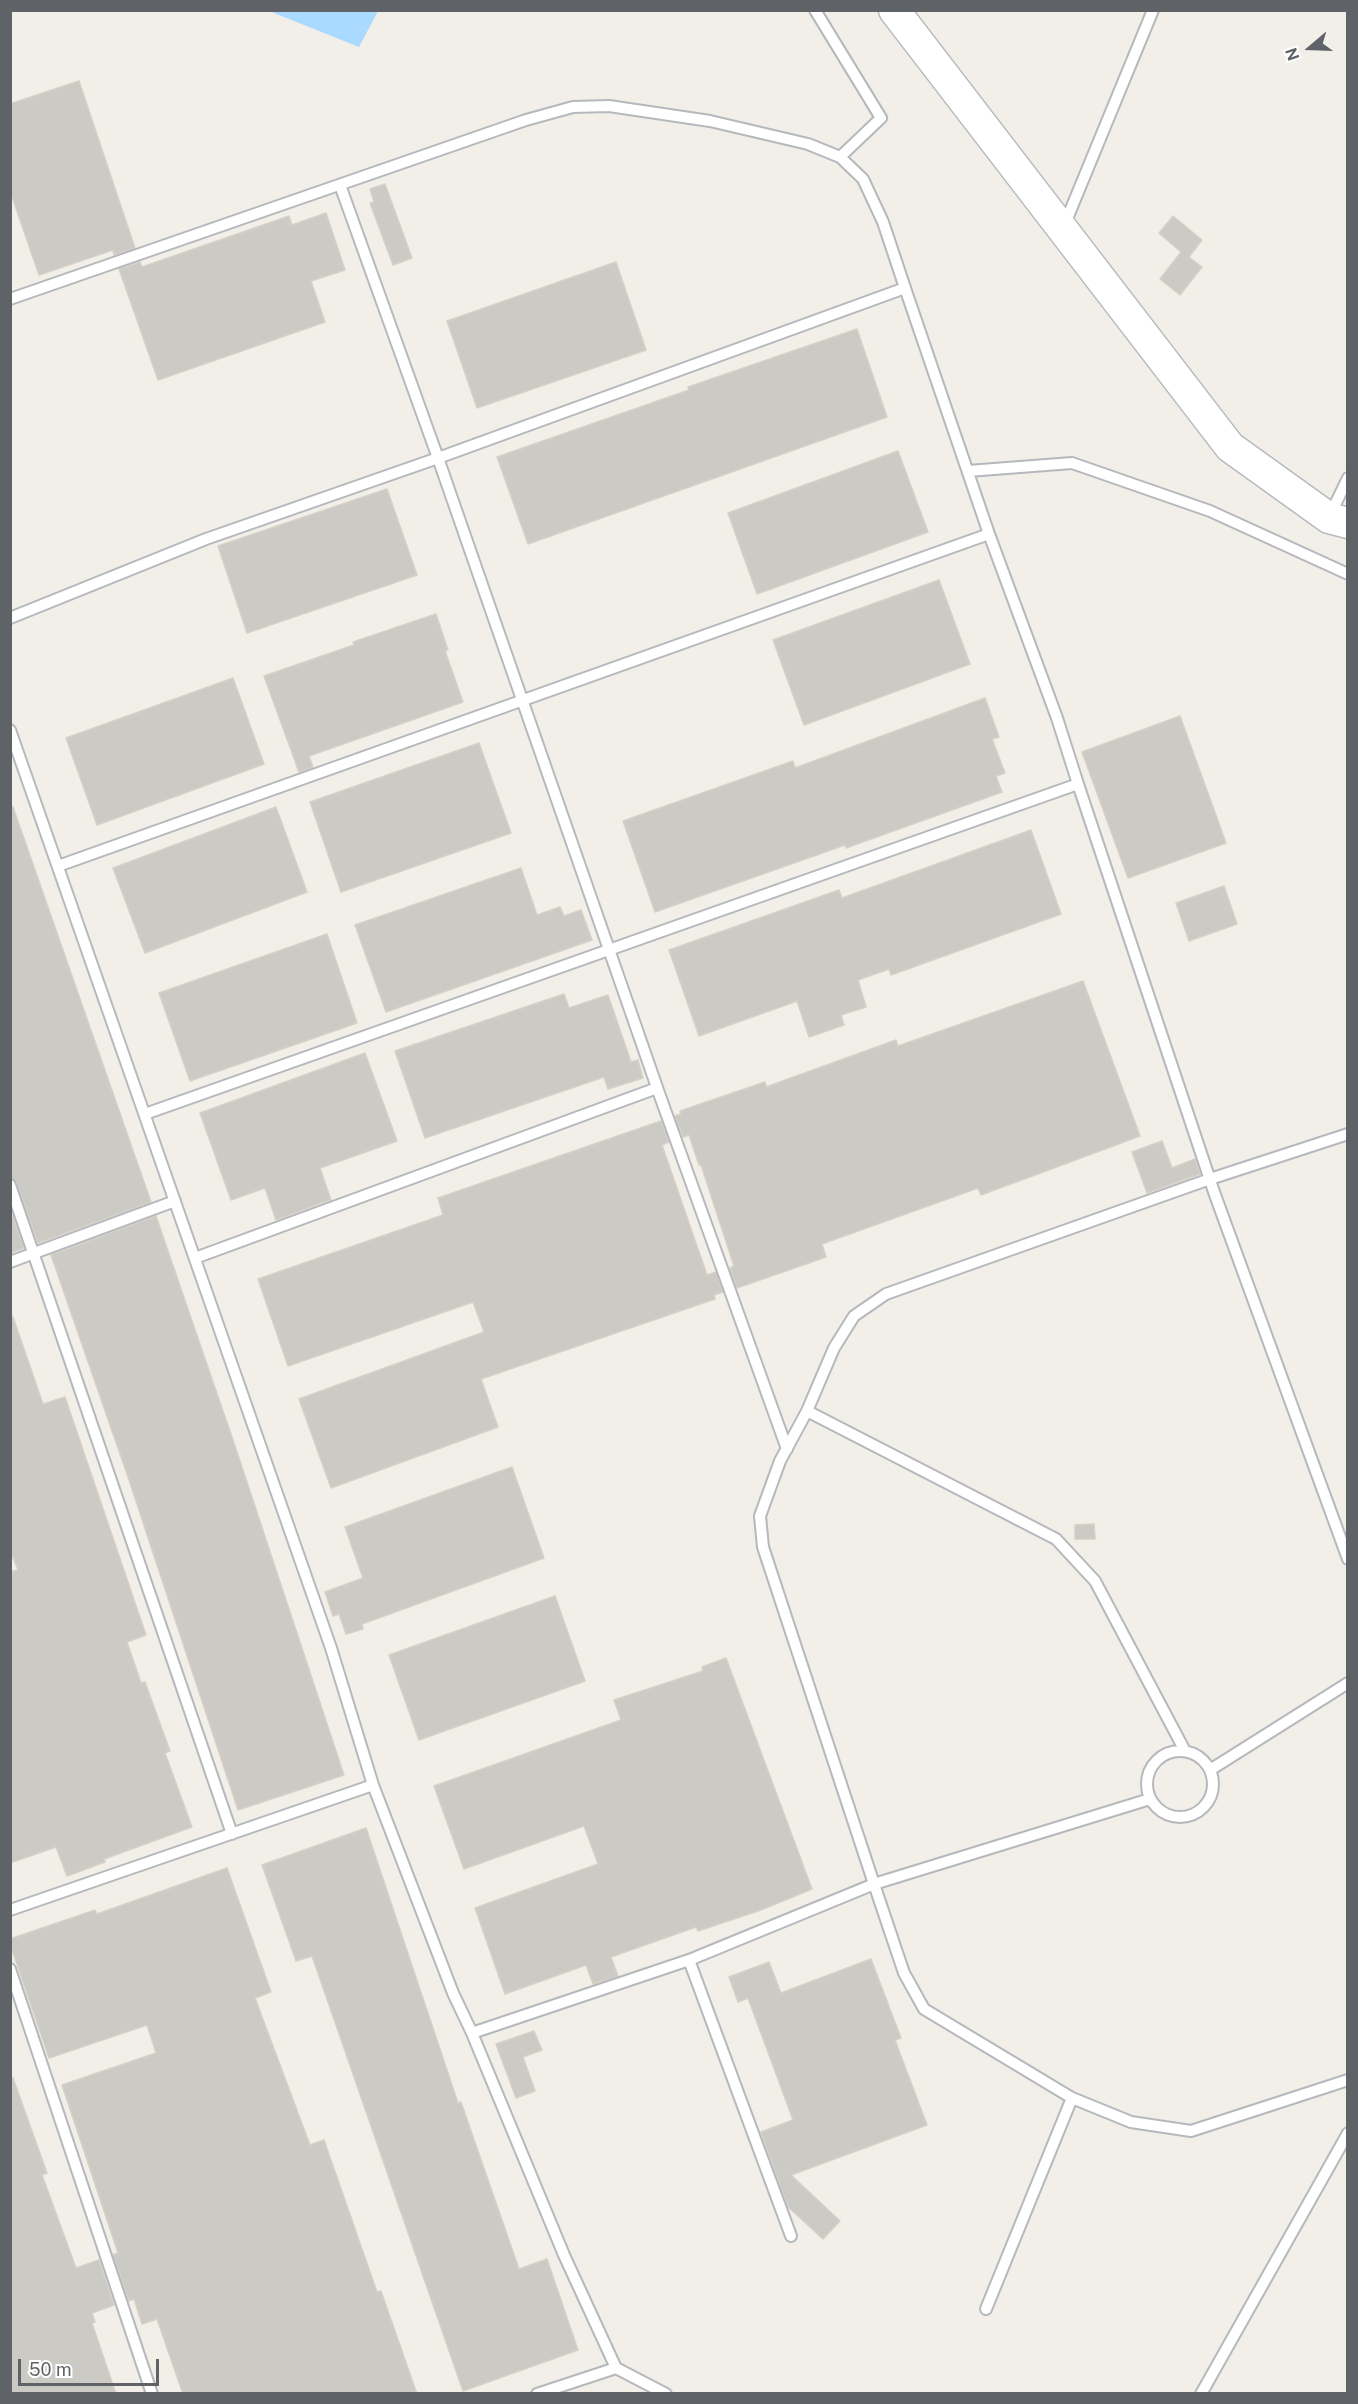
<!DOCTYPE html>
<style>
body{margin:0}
#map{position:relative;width:1358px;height:2404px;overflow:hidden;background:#f1efe8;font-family:"Public Sans",sans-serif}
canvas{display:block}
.frame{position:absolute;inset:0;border:12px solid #5f6368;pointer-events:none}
.north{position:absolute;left:1280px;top:18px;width:60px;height:60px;-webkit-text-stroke:4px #fff;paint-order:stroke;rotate:251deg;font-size:16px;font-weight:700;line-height:24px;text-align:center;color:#5f6368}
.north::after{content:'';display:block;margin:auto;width:21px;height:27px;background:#5f6368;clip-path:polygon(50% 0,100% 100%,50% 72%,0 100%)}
.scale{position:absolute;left:18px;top:2359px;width:141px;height:27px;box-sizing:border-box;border:3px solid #5f6368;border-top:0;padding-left:8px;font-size:18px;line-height:21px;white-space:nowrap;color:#5f6368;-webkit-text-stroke:4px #fff;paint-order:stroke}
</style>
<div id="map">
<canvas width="1358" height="2404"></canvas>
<div class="frame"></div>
<div class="north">N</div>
<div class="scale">50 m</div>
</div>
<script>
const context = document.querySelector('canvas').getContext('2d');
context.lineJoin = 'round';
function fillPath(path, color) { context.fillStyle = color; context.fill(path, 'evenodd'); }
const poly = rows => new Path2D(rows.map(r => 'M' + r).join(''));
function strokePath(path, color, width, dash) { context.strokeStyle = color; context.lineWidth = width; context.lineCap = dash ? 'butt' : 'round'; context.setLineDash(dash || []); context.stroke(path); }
fillPath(poly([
 [269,11,378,11,359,47]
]), '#aadaff');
const building = poly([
 [79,81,135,248,114,255,113,250,39,275,10,191,10,104,79,81],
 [385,184,412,258,393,265,370,203,374,202,370,189,385,184],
 [326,213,345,270,311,281,325,322,158,380,119,269,140,262,142,267,289,216,292,225,326,213],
 [1173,216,1202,240,1189,257,1202,267,1180,295,1160,279,1181,252,1159,233,1173,216],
 [616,262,646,350,477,408,447,321,616,262],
 [857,329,887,417,528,544,497,457,689,390,688,387,857,329],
 [898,451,928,532,757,594,728,513,898,451],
 [387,489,417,575,247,633,218,546,387,489],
 [939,580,970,664,804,725,773,640,939,580],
 [436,614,448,650,445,651,463,702,309,756,313,767,299,772,264,676,354,645,353,642,436,614],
 [233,678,264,764,97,825,66,738,233,678],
 [985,698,999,737,992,739,1005,773,996,776,1002,792,846,848,845,845,655,912,623,821,793,761,795,768,985,698],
 [1180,716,1226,843,1128,878,1082,752,1180,716],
 [479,743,511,833,341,892,310,802,479,743],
 [10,807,13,807,151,1202,38,1243,17,1183,10,1178,10,807],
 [276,807,307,892,145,953,113,868,276,807],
 [1031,830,1061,914,891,975,889,969,858,980,866,1007,841,1015,844,1025,809,1037,797,1001,699,1036,669,950,839,890,842,898,1031,830],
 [521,868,537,915,560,907,564,916,581,910,592,940,386,1012,355,925,521,868],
 [1224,886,1237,924,1189,941,1176,903,1224,886],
 [327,934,357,1023,190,1081,159,993,327,934],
 [1083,981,1140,1136,981,1195,978,1188,822,1244,826,1257,737,1288,730,1268,734,1266,701,1165,699,1165,689,1135,683,1137,675,1116,681,1114,680,1111,765,1082,766,1087,896,1040,898,1046,1083,981],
 [564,994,569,1008,608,995,631,1062,638,1060,643,1078,608,1089,604,1077,425,1138,395,1051,564,994],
 [365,1053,397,1141,320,1168,331,1200,324,1202,276,1220,265,1188,231,1200,200,1113,365,1053],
 [661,1121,669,1142,662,1145,707,1275,716,1272,723,1292,714,1295,715,1299,481,1379,498,1427,331,1488,299,1399,484,1332,473,1302,288,1366,258,1279,443,1215,438,1198,661,1121],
 [1162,1141,1172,1168,1195,1159,1200,1174,1147,1193,1132,1152,1162,1141],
 [10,1210,24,1248,10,1253,10,1210],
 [156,1216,234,1443,344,1775,238,1810,127,1474,51,1255,156,1216],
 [13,1317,43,1404,65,1397,146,1635,127,1642,141,1683,145,1682,170,1751,165,1753,192,1827,104,1859,105,1862,67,1876,56,1847,10,1863,10,1572,18,1570,10,1550,10,1318,13,1317],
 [512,1467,544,1558,362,1624,363,1629,346,1634,339,1614,333,1616,325,1592,363,1578,345,1527,512,1467],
 [1094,1524,1095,1539,1075,1539,1075,1525,1094,1524],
 [555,1596,585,1681,419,1740,389,1655,555,1596],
 [726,1658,812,1889,761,1910,698,1931,696,1927,611,1957,618,1976,593,1984,586,1965,505,1994,475,1908,598,1864,584,1826,464,1869,434,1786,621,1720,614,1700,703,1671,702,1667,726,1658],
 [366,1828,458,2103,461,2102,519,2269,547,2259,578,2350,463,2391,312,1956,296,1961,262,1865,366,1828],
 [227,1868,271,1992,255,1998,310,2145,324,2140,377,2292,381,2291,417,2394,183,2394,157,2319,142,2324,134,2299,129,2301,113,2255,118,2253,62,2085,156,2053,147,2025,49,2058,10,1944,10,1939,95,1910,97,1914,227,1868],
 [871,1959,901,2038,895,2040,927,2125,791,2175,840,2221,823,2239,788,2207,761,2132,793,2120,748,1998,738,2002,729,1977,769,1962,781,1993,871,1959],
 [534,2031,542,2050,523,2057,535,2091,516,2098,496,2044,534,2031],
 [10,2078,13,2078,47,2173,42,2175,76,2268,99,2260,114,2305,92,2313,95,2322,92,2323,116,2394,10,2394,10,2078]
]);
fillPath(building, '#cccac5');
strokePath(building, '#d6d1c6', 1.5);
const lane = poly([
 [815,10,881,118,840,157],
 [340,185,438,458,660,1096,787,1449],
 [1064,226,1153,10],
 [10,299,526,120,573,107,609,106,710,121,808,144,840,157,863,179,883,222,905,288,438,458,206,539,10,618],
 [968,471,1072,463,1210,511,1348,574],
 [1330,515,1348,478],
 [10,730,331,1648,373,1785,453,1993,472,2033],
 [1078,784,1214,1192,1348,1559],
 [58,866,989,534],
 [145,1114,1078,784,1057,718,989,534,905,288],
 [1348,1134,1210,1179,886,1294,854,1316,834,1348,807,1411,780,1461,760,1516,763,1547,874,1884,904,1973,924,2009,1072,2098,1131,2122,1191,2131,1348,2080],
 [10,1185,232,1834],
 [195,1258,657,1088],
 [10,1262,175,1201],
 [807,1411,1056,1539,1095,1581,1185,1751],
 '1147 1784a33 33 0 1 1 66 0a33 33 0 1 1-66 0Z',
 [1210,1770,1348,1683],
 [10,1910,373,1785],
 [689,1960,791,2236],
 [10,1969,152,2394],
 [986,2309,1072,2098],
 [537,2394,616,2368],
 [666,2394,616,2368,564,2255,472,2033,689,1960,874,1884,1150,1799],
 [1201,2394,1348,2133]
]);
const secondary = poly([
 [894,10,1230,447,1329,518,1348,523]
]);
strokePath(lane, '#b5b8bc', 14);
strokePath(secondary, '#b6babf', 33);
strokePath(lane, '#fff', 10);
strokePath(secondary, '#fff', 30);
</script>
